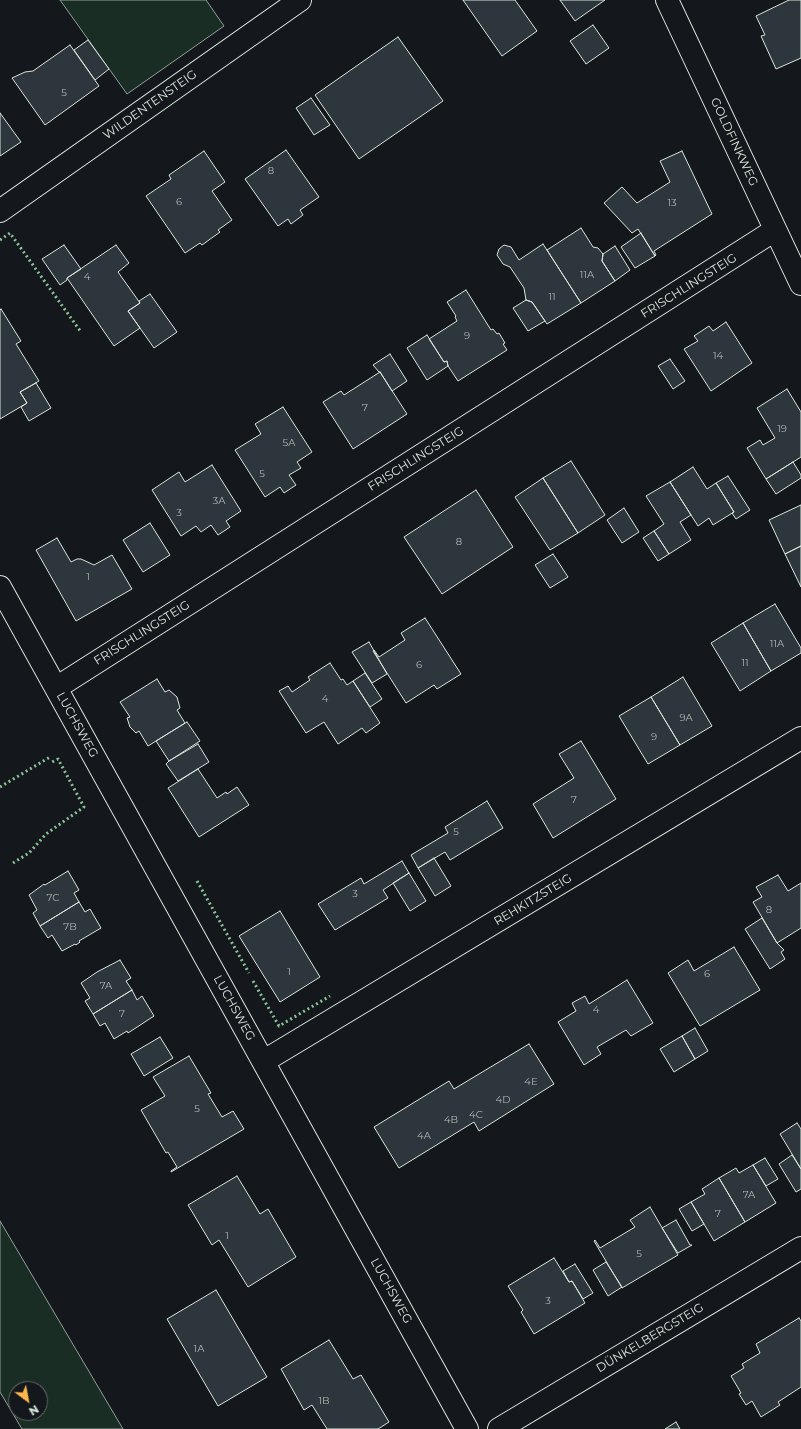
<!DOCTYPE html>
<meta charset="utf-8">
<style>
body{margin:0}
#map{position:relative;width:801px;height:1429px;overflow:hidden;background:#14181c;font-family:Montserrat,sans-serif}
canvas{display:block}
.north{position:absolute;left:8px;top:1381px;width:40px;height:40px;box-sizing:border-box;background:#14181c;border:1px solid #626a69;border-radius:50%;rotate:148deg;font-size:11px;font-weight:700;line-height:16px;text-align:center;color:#d8e6dc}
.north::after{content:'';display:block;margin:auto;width:14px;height:18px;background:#ffb74d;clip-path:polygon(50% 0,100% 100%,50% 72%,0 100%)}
</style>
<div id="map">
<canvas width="801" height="1429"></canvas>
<div class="north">N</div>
</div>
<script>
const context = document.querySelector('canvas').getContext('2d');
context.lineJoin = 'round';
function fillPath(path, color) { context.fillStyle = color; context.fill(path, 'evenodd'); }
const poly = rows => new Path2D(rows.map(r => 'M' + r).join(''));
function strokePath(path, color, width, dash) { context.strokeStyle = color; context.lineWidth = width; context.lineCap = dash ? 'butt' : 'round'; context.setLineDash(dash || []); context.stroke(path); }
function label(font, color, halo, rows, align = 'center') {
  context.font = font + ' Montserrat,sans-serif'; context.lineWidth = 3; context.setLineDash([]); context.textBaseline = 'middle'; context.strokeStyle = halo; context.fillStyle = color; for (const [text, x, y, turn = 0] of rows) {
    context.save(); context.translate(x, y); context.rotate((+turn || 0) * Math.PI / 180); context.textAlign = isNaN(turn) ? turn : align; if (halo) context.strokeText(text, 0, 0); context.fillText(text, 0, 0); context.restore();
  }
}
const green = poly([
 [60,0,206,0,224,26,127,94,60,0],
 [0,1221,123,1429,22,1429,0,1392,0,1221],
 [16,1389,40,1389,40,1413,16,1413,16,1389]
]);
fillPath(green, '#1a2d24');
strokePath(green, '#939e99', 1);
const building = poly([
 [463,0,515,0,537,31,502,56,463,0],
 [560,0,605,0,575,21,560,0],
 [789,0,801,0,801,58,776,69,761,36,765,35,756,16,789,0],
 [593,25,609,48,586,64,570,41,593,25],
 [398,37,443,101,359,159,315,95,398,37],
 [88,40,109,69,95,80,74,50,88,40],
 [70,45,99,86,45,125,12,78,25,72,33,71,70,45],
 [311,98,330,125,314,135,296,108,311,98],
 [0,113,21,142,0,156,0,113],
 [286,150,319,197,300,210,303,215,291,224,288,219,278,226,245,179,286,150],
 [204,151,225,182,212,191,232,220,218,230,220,232,202,245,200,243,185,253,146,196,171,179,169,175,204,151],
 [682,151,712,214,654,251,656,255,655,256,638,229,632,233,604,203,622,187,637,203,670,182,660,161,682,151],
 [581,228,593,247,598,248,603,254,602,261,615,281,581,303,547,250,581,228],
 [641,233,655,256,635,268,621,247,641,233],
 [543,244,581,303,547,324,532,302,526,300,524,288,510,267,503,264,497,255,499,249,504,245,511,247,519,260,543,244],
 [64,245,81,269,67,278,67,280,60,285,42,259,64,245],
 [116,245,129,263,118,272,140,303,128,311,140,328,114,346,67,278,116,245],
 [615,246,630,270,615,281,602,261,603,254,615,246],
 [466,290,491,330,493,329,497,334,499,333,505,343,503,344,507,350,458,381,448,366,447,361,444,362,429,339,457,321,455,317,456,316,447,302,466,290],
 [150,294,177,332,154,348,128,311,140,303,139,301,150,294],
 [526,300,532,302,545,321,528,331,513,308,526,300],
 [1,309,21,341,16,344,39,381,20,392,27,403,0,419,0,310,1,309],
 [726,322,752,363,711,391,684,349,698,341,694,336,709,326,713,331,726,322],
 [427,335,444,362,447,361,448,366,427,380,407,348,427,335],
 [390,354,407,381,392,391,380,372,379,372,373,365,390,354],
 [670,359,685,381,673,389,658,366,670,359],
 [380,372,407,414,353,449,323,402,341,391,344,395,380,372],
 [36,383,51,408,29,421,21,407,27,403,20,392,36,383],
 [787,389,801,412,801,457,766,479,747,448,760,440,763,445,775,438,757,408,787,389],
 [283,407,312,452,297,462,301,468,289,475,296,485,284,493,280,487,265,497,235,450,261,434,255,424,283,407],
 [571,461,605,515,578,533,543,478,571,461],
 [793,462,801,475,801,478,776,494,766,479,793,462],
 [212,465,241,511,226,521,230,527,218,535,211,525,201,532,196,526,181,536,152,490,179,472,185,482,212,465],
 [693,467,707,489,716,483,734,512,713,525,709,518,698,526,670,482,693,467],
 [728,476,750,510,736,519,732,513,734,512,716,483,728,476],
 [543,478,578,533,550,550,515,497,543,478],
 [670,482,691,515,680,522,691,540,669,554,654,531,664,524,646,496,670,482],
 [476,490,513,547,442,594,404,537,476,490],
 [801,505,801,546,785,554,769,520,801,505],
 [624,508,639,532,622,543,607,520,624,508],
 [150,523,170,555,143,572,123,540,150,523],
 [654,531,669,554,658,561,643,538,654,531],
 [57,538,71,562,77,559,81,559,94,565,112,555,132,589,76,621,36,550,57,538],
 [801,546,801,587,785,554,801,546],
 [553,554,568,577,550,588,535,565,553,554],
 [775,604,801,648,801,653,771,671,743,623,775,604],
 [425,618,461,674,437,689,434,685,406,703,373,651,374,650,379,657,405,640,401,633,425,618],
 [743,623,771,671,740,691,711,643,743,623],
 [369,642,387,674,372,683,352,652,369,642],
 [330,663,341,680,343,679,347,685,353,681,380,723,366,733,362,728,338,744,324,722,306,733,279,691,288,686,292,692,310,680,308,677,330,663],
 [365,673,382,699,370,707,353,681,365,673],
 [683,677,712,726,680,745,651,697,683,677],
 [157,679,165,692,169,690,177,697,180,708,177,710,185,723,148,746,139,731,136,733,130,727,127,718,130,717,120,702,157,679],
 [651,697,680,745,648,764,619,716,651,697],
 [187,722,200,741,169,761,156,741,187,722],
 [581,741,616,799,553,838,533,804,574,778,559,754,581,741],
 [198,744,209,762,178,781,166,764,169,761,198,744],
 [198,769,217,798,226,792,227,794,237,787,249,805,199,837,168,788,198,769],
 [487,801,503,828,450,860,445,852,418,868,411,855,448,833,445,827,487,801],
 [434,858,451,886,435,896,418,868,434,858],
 [402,861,409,873,383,890,388,898,335,930,318,904,361,878,364,884,402,861],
 [68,871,79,890,74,893,79,902,40,926,33,913,37,910,29,895,44,884,45,885,68,871],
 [409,873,426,901,410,911,393,883,409,873],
 [778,875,788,891,801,883,801,928,777,943,753,902,762,897,756,887,778,875],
 [79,902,85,912,90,909,101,928,79,941,80,942,76,945,75,944,62,951,52,935,48,938,40,926,79,902],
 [280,911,320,977,280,1002,239,936,280,911],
 [762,918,777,943,784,950,781,952,785,959,770,969,745,929,762,918],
 [734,947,760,990,700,1026,668,973,688,960,694,971,734,947],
 [120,960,131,978,126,981,132,990,93,1014,85,1001,90,998,81,983,97,972,120,960],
 [627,980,653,1023,631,1036,626,1030,597,1047,601,1054,584,1065,558,1022,576,1011,572,1003,585,996,589,1004,627,980],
 [132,990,137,1000,142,996,154,1016,128,1033,127,1031,114,1039,105,1023,100,1026,93,1014,132,990],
 [695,1028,708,1051,695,1059,682,1036,695,1028],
 [682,1036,695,1059,674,1072,660,1049,682,1036],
 [160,1037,173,1058,144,1076,131,1054,160,1037],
 [529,1044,554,1084,479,1131,474,1122,399,1168,374,1127,449,1081,454,1089,529,1044],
 [189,1056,211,1093,208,1094,222,1117,233,1111,244,1129,171,1172,171,1171,177,1167,168,1152,166,1153,141,1110,165,1096,153,1077,189,1056],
 [797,1123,801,1129,801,1169,780,1134,797,1123],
 [792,1155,801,1169,801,1189,796,1192,779,1164,792,1155],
 [765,1158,778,1179,766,1186,753,1165,765,1158],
 [753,1165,776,1203,745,1222,719,1178,736,1168,739,1173,753,1165],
 [237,1176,260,1214,268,1209,296,1257,248,1287,219,1240,212,1245,188,1205,237,1176],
 [719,1178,745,1222,714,1241,691,1202,705,1194,702,1189,719,1178],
 [691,1202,704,1224,692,1231,679,1209,691,1202],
 [650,1207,678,1255,622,1288,594,1241,595,1240,600,1248,635,1227,630,1220,650,1207],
 [676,1220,690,1245,692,1245,678,1253,662,1228,676,1220],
 [554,1258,569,1282,572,1281,585,1303,534,1334,521,1312,523,1310,508,1286,554,1258],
 [606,1262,622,1287,608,1296,593,1270,606,1262],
 [575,1264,593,1293,583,1299,572,1281,569,1282,563,1271,575,1264],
 [216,1290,267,1377,218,1406,167,1319,216,1290],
 [799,1318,801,1321,801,1387,778,1402,780,1405,761,1417,752,1401,746,1405,739,1394,741,1393,731,1376,744,1368,742,1364,760,1353,756,1344,799,1318],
 [329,1340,353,1379,361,1375,389,1422,378,1429,327,1429,312,1405,304,1410,281,1369,329,1340],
 [676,1422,680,1429,665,1429,676,1422]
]);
fillPath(building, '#2c363c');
strokePath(building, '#d8e6dc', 1);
const street = poly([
 [667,0,801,284],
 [0,211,300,0],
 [0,587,467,1429],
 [56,688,775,230],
 [264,1061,801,738],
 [499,1429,801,1248]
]);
strokePath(street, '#d8e6dc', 24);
strokePath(street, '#14181c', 22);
strokePath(poly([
 [0,240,10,233,81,332],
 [0,787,50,757],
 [13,863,29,853,46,834,84,807,58,759,50,763],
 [197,881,249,973],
 [253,981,279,1026,330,996]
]), '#8ac095', 3, [2, 3]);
label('10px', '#adbab4', null, [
 ["5",64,93],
 ["8",271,171],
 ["6",179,202],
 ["13",672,203],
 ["11A",587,275],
 ["4",87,277],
 ["11",552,297],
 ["9",467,336],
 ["14",718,356],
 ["7",365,408],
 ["19",782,429],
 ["5A",289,443],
 ["5",262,474],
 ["3A",219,501],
 ["3",179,513],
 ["8",459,542],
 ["1",88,577],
 ["11A",777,644],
 ["11",745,663],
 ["6",419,665],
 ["4",325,699],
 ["9A",686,718],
 ["9",654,737],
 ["7",574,800],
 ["5",456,832],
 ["3",355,894],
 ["7C",53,898],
 ["8",769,910],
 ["7B",70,927],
 ["1",289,972],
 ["6",707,974],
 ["7A",106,986],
 ["4",596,1010],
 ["7",122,1014],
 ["4E",531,1082],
 ["4D",503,1100],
 ["5",197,1109],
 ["4C",476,1115],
 ["4B",451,1120],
 ["4A",424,1136],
 ["7A",749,1195],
 ["7",718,1214],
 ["1",227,1236],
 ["5",639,1254],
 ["3",548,1301],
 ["1A",199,1349],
 ["1B",324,1401]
]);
label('12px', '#d8e6dc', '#14181c', [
 ["WILDENTENSTEIG",150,105,-35],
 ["GOLDFINKWEG",734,142,65],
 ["FRISCHLINGSTEIG",689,286,-32],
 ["FRISCHLINGSTEIG",416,459,-32],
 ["FRISCHLINGSTEIG",142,633,-32],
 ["LUCHSWEG",77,725,61],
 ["REHKITZSTEIG",533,900,-31],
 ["LUCHSWEG",234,1008,61],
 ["LUCHSWEG",391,1291,61],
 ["DÜNKELBERGSTEIG",650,1338,-31]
]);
</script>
